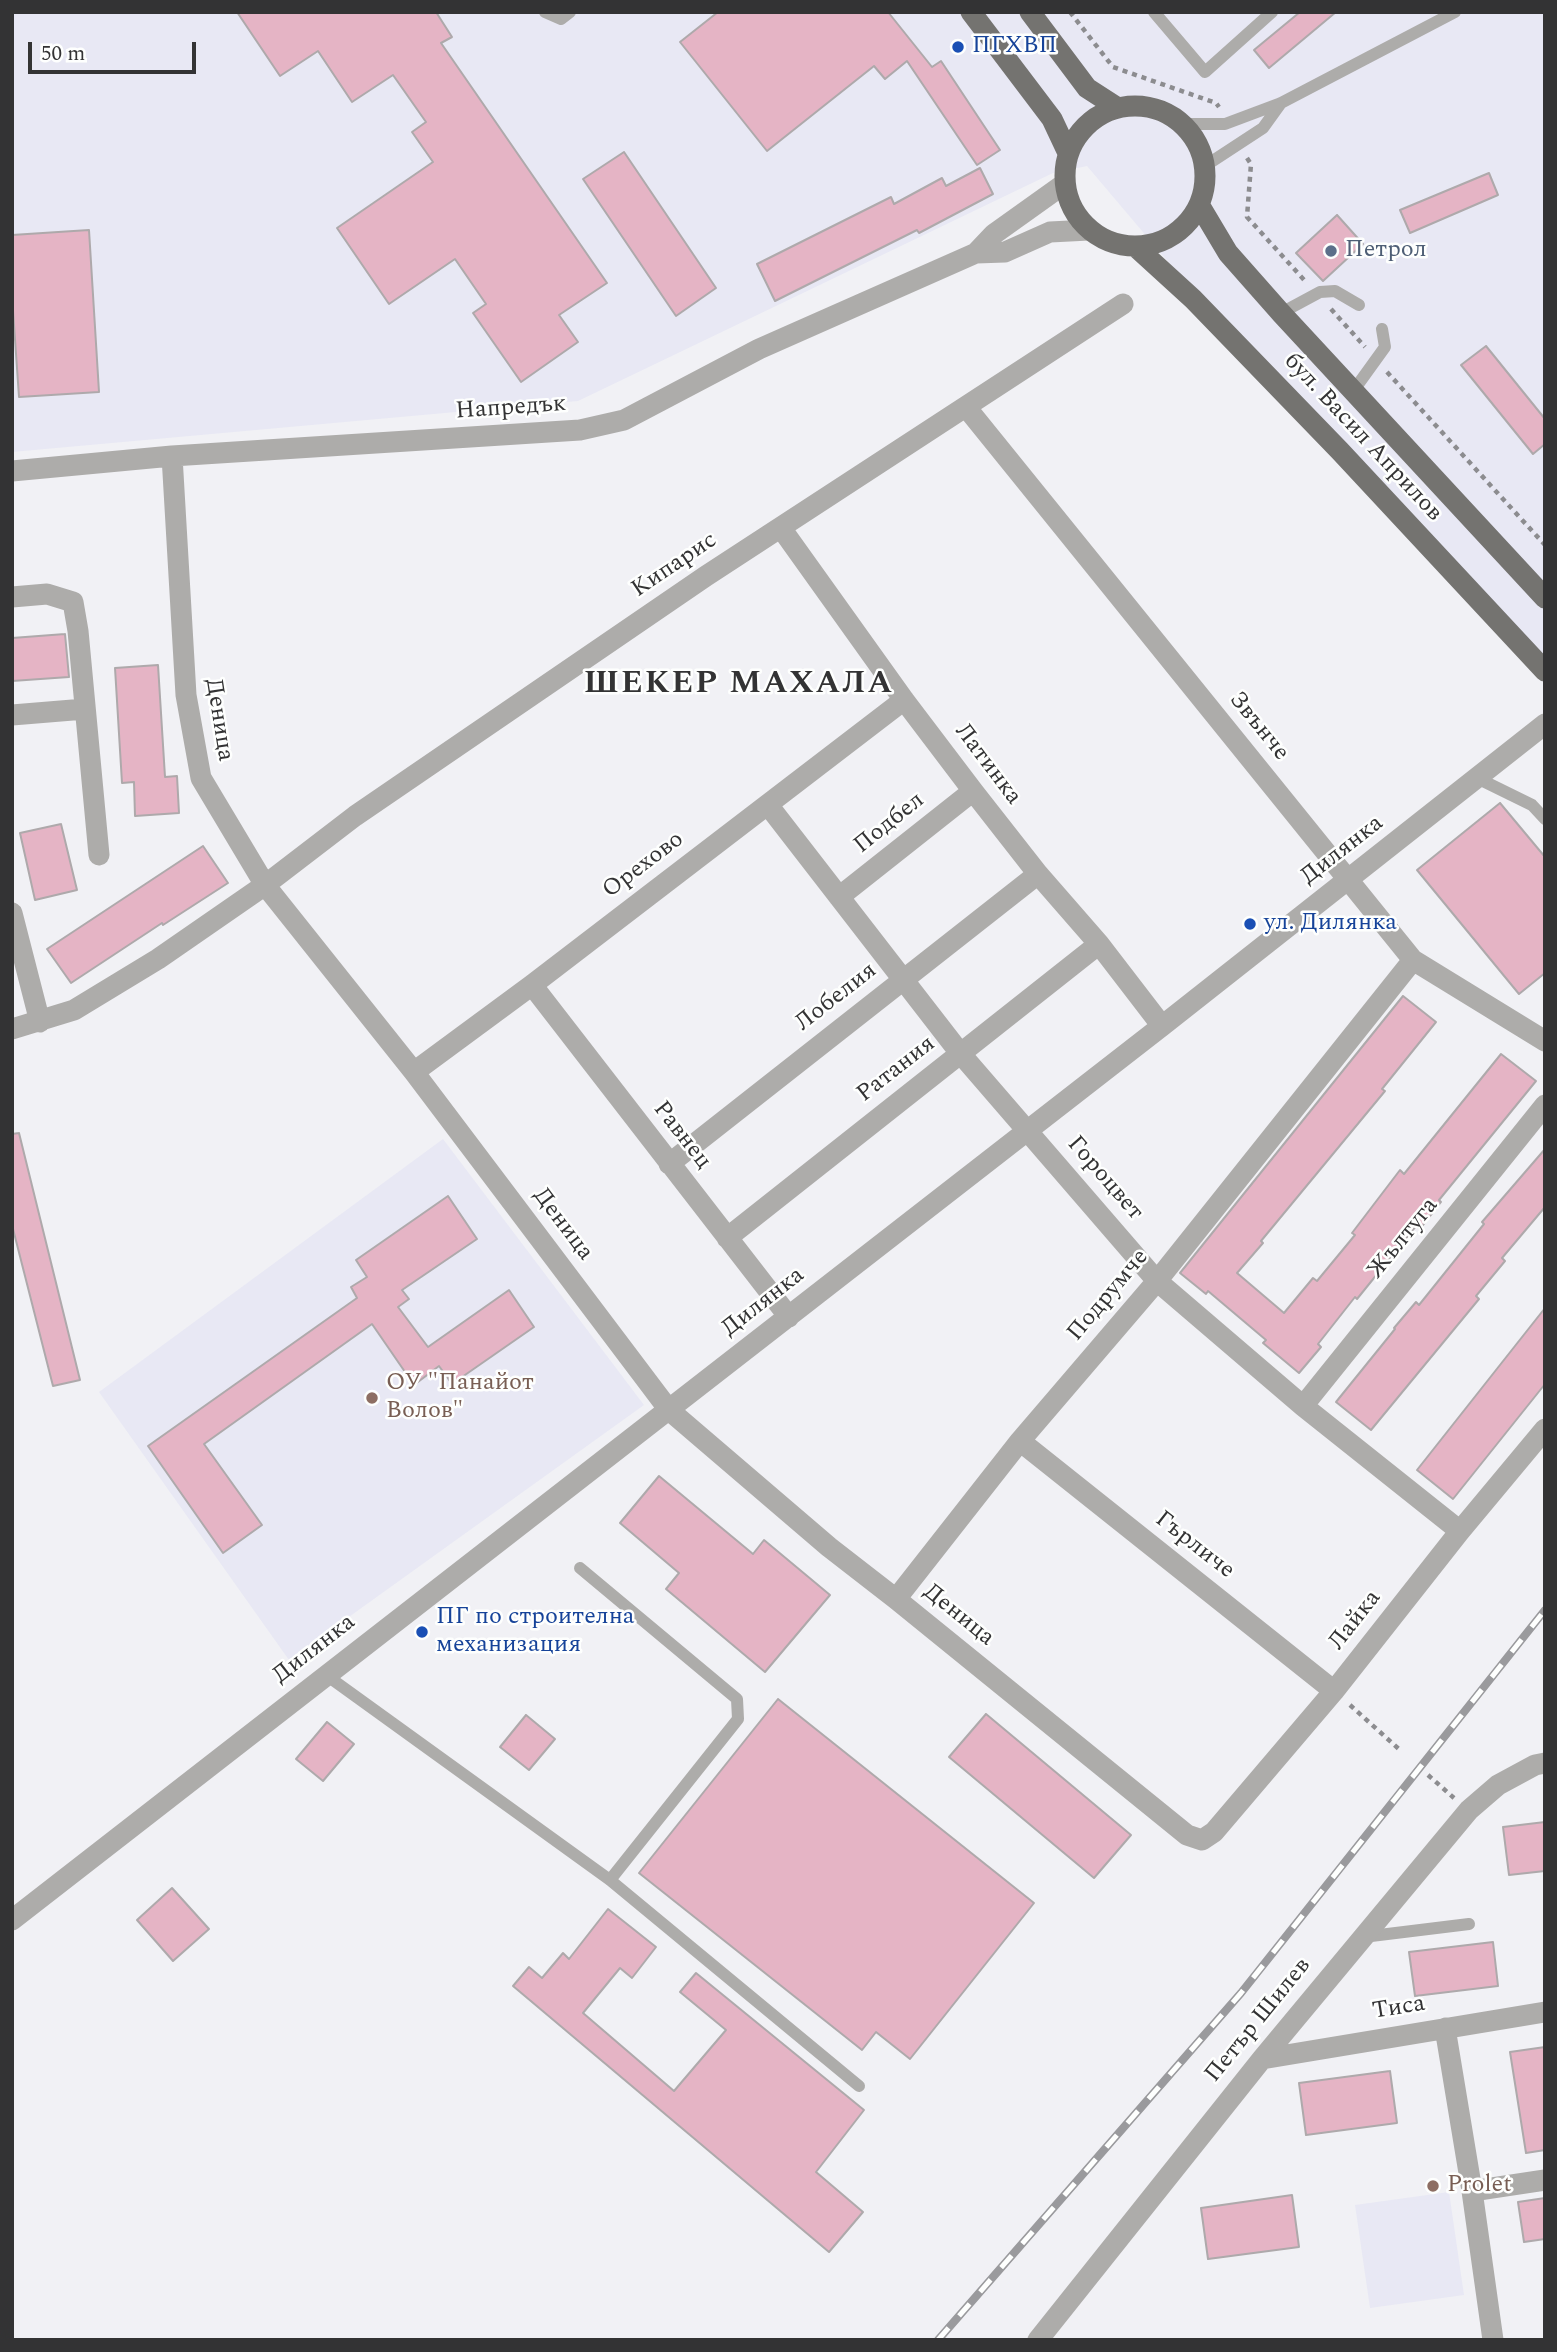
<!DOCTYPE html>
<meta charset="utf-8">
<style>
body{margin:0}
#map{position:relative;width:1557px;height:2352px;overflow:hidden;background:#f1f1f5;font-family:Spectral,serif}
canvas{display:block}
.frame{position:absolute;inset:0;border:14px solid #333334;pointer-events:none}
.scale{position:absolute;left:28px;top:42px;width:168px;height:32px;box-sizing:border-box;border:4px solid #333334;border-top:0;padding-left:9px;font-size:21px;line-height:24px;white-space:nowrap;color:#333334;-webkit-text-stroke:5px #fefffe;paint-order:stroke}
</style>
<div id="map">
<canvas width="1557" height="2352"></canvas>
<div class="frame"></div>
<div class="scale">50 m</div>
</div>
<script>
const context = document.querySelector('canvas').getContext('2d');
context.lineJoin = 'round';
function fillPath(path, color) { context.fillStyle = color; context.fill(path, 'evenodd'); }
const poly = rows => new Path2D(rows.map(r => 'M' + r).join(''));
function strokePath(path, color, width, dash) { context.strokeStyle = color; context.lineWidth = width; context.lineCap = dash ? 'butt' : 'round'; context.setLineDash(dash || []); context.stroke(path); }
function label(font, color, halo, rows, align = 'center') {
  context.font = font + ' Spectral,serif'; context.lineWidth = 5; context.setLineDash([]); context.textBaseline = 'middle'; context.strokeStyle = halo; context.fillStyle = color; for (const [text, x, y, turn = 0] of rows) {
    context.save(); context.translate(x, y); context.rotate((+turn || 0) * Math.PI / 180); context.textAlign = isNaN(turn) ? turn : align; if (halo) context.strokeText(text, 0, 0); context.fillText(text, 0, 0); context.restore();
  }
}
fillPath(poly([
 [12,12,1545,12,1545,684,1319,440,1087,166,1053,173,578,401,12,452],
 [443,1139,644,1405,289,1660,99,1392],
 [1449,2192,1464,2295,1370,2308,1355,2205]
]), '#e8e8f4');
const building = poly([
 [237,12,436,12,452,37,441,43,607,283,559,315,578,342,521,382,473,313,486,304,455,259,389,304,337,228,433,162,412,132,426,122,393,75,352,102,318,51,280,76,237,12],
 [718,12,888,12,932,67,941,61,1000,150,977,165,907,61,885,79,874,66,767,151,680,42,718,12],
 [1300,12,1336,12,1269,68,1254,50,1300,12],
 [624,152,716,288,676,316,583,179,624,152],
 [980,168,993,194,919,233,917,230,775,301,757,264,891,197,894,204,942,178,946,186,980,168],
 [1489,173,1498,195,1410,233,1400,210,1489,173],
 [1337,215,1363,244,1323,281,1296,253,1337,215],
 [89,230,99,392,19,397,12,296,12,235,89,230],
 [1486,346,1545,419,1545,444,1533,454,1461,365,1486,346],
 [65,634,69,677,12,681,12,638,65,634],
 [158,665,165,777,177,776,179,813,135,816,134,782,122,783,115,668,158,665],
 [1500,803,1545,857,1545,973,1519,994,1417,870,1500,803],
 [61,824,77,890,35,900,20,833,61,824],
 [203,846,228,883,163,925,162,923,71,983,47,949,203,846],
 [1403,996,1436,1022,1382,1089,1385,1091,1261,1241,1263,1243,1237,1273,1284,1313,1313,1278,1317,1281,1355,1235,1352,1233,1400,1170,1404,1174,1501,1054,1536,1081,1439,1200,1441,1202,1420,1229,1416,1226,1357,1299,1355,1297,1318,1344,1321,1347,1299,1373,1263,1343,1266,1340,1208,1291,1206,1294,1180,1273,1403,996],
 [19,1133,80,1380,53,1386,12,1225,12,1134,19,1133],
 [1545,1149,1545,1207,1502,1258,1505,1261,1476,1296,1479,1299,1371,1430,1336,1402,1395,1329,1394,1328,1416,1302,1419,1305,1484,1224,1482,1222,1545,1149],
 [448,1196,477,1239,402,1290,409,1299,398,1307,428,1347,509,1290,534,1327,452,1384,439,1366,414,1385,372,1324,204,1444,262,1525,223,1553,148,1446,357,1298,351,1287,367,1277,356,1260,448,1196],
 [1545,1308,1545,1384,1453,1499,1417,1470,1545,1308],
 [659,1476,753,1554,764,1540,830,1595,765,1672,666,1589,679,1573,620,1523,659,1476],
 [778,1699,1034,1903,910,2059,876,2032,862,2050,639,1873,778,1699],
 [986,1714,1131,1835,1094,1878,949,1757,986,1714],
 [526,1715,555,1739,529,1770,500,1747,526,1715],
 [327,1722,354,1744,323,1781,296,1759,327,1722],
 [1545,1822,1545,1871,1509,1875,1503,1827,1545,1822],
 [172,1888,209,1929,173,1961,137,1920,172,1888],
 [608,1909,656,1947,632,1978,620,1968,583,2013,674,2091,726,2030,680,1992,696,1973,864,2110,816,2172,863,2212,829,2252,513,1986,529,1967,542,1978,563,1953,569,1959,608,1909],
 [1493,1942,1498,1986,1415,1996,1409,1952,1493,1942],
 [1545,2047,1545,2150,1526,2153,1510,2052,1545,2047],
 [1390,2071,1397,2123,1306,2135,1299,2083,1390,2071],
 [1292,2195,1299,2247,1208,2259,1201,2208,1292,2195],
 [1545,2198,1545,2239,1524,2242,1518,2202,1545,2198]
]);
fillPath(building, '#e5b4c5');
strokePath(building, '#aea9ab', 2);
strokePath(poly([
 [1070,12,1113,67,1216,103,1219,107],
 [1247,158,1251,164,1247,217,1306,282],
 [1331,309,1365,347],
 [1387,372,1545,545],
 [1350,1705,1401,1751],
 [1428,1775,1454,1798]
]), '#8c8c8f', 4.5, [5, 5]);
strokePath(poly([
 [545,12,561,19,570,12],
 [1154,12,1205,72,1272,12],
 [1184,124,1225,124,1281,103,1455,12],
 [1205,166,1263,128,1281,103],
 [1281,313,1320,292,1335,291,1359,305],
 [1354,390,1385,347,1382,329],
 [1477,778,1532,805,1545,819],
 [580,1568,737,1699,738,1719,610,1880],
 [326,1675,610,1880,859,2086],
 [1363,1937,1469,1924]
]), '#adacaa', 12);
strokePath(poly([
 [976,253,994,234,1064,184],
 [966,407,1413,960,1545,1041],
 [172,456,186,695,201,778,265,885,414,1072,669,1410,829,1547,896,1599,1187,1835,1202,1840,1214,1832,1334,1691,1460,1531,1545,1429],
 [12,471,172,456,580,430,624,420,759,349,976,253,1005,252,1050,232,1089,230],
 [781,528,904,700,973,791,1038,874,1099,944,1162,1026],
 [12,597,47,594,73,602,78,631,99,855],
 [12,715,85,709],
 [768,805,960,1053,1157,1281,1303,1406,1460,1531],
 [839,897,973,791],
 [12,913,40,1022],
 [532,985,789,1317],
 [12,1029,74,1010,158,959,265,885,355,816,706,576,1123,304],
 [414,1072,532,985,904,700],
 [669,1164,1038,874],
 [727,1238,1099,944],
 [1303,1406,1545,1105],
 [1020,1441,1334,1691],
 [896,1599,1020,1441,1157,1281,1413,960],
 [12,1920,1162,1026,1545,724],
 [1445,2028,1472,2191,1493,2340],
 [1262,2059,1545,2012],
 [1472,2191,1545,2180],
 [1038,2340,1262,2059,1469,1810,1498,1785,1535,1765,1545,1763]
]), '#adacaa', 21);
strokePath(poly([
 [971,12,1052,119,1068,153],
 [1030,12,1087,88,1118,108],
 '1065 176a70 70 0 1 1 140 0a70 70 0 1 1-140 0Z',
 [1200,206,1228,253,1281,313,1545,598],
 [1136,247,1193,299,1340,451,1545,671]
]), '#747370', 21);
const rail = poly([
 [938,2340,1241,1993,1545,1610]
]);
strokePath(rail, '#9a9a9d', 8);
strokePath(rail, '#fefffe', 5, [16]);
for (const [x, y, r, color] of [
 [958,47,7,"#1a4fb4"],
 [1331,251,7,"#5c6f8a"],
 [1250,924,7,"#1a4fb4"],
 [372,1398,7,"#8d6e63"],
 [422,1632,7,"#1a4fb4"],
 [1433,2186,7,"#8d6e63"]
]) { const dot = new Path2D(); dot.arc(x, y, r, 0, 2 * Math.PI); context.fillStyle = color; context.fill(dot); strokePath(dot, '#fefffe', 2.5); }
label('24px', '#164399', '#fefffe', [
 ["ПГХВП",972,47],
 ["ул. Дилянка",1264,924],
 ["ПГ по строителна",436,1618],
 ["механизация",436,1646]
], 'left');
label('24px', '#4e5e75', '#fefffe', [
 ["Петрол",1345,251]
], 'left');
label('24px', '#333334', '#fefffe', [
 ["Напредък",511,409,-4],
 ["бул. Васил Априлов",1362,438,47],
 ["Кипарис",675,566,-34],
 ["Деница",218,720,81],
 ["Звънче",1258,727,51],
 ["Латинка",987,765,53],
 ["Подбел",890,824,-39],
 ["Дилянка",1343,851,-38],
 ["Орехово",644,866,-37],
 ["Лобелия",837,998,-38],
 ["Ратания",897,1070,-38],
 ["Равнец",681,1136,52],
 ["Гороцвет",1104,1179,49],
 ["Деница",562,1225,53],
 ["Жълтуга",1404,1239,-51],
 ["Подрумче",1109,1296,-50],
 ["Дилянка",764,1303,-38],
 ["Гърличе",1194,1546,38],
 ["Деница",958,1616,39],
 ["Лайка",1356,1621,-52],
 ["Дилянка",315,1650,-38],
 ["Тиса",1399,2009,-9],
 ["Петър Шилев",1259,2021,-51]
]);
label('24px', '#785e54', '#fefffe', [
 ["ОУ \"Панайот",386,1384],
 ["Волов\"",386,1412],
 ["Prolet",1447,2186]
], 'left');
context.letterSpacing = '2px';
label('bold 32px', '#333334', '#fefffe', [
 ["ШЕКЕР МАХАЛА",739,686]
]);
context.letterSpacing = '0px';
</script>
